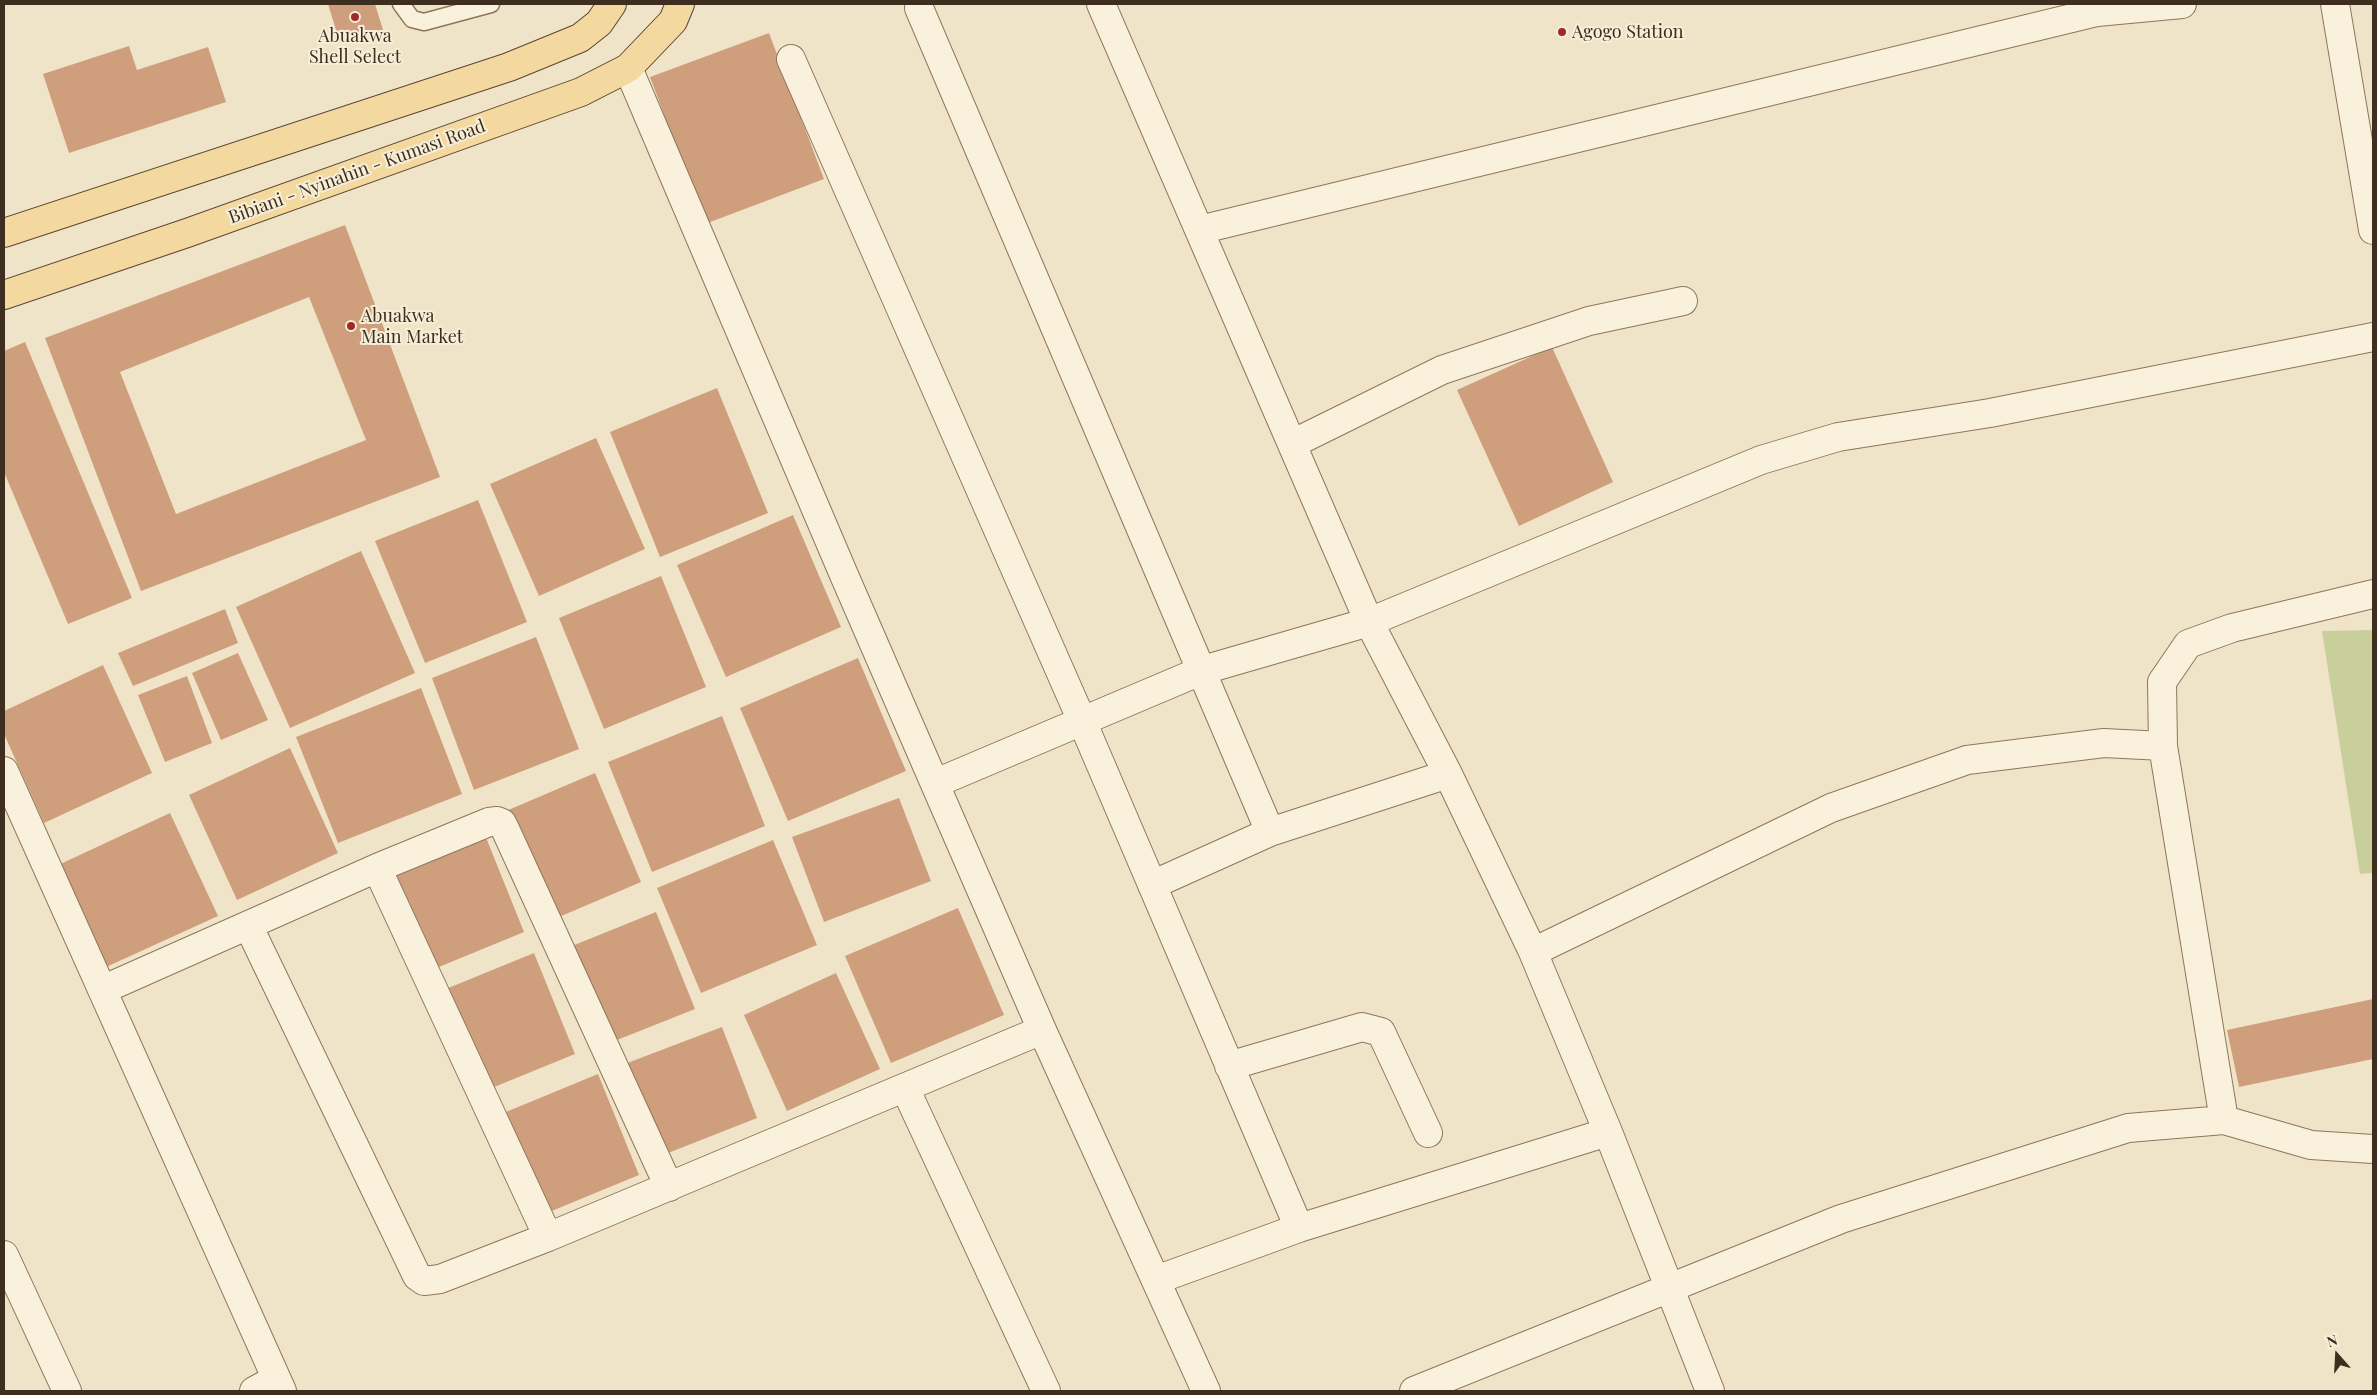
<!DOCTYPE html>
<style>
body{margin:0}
#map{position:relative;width:2377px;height:1395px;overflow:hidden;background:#f0e4c8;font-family:"Playfair Display",serif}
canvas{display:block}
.frame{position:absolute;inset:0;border:5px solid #3d2e20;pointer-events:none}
.north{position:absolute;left:2312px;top:1330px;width:50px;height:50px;-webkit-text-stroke:4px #f7eed8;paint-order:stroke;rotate:341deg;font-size:14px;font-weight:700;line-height:20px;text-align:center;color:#3d2e20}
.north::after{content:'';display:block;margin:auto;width:18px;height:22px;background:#3d2e20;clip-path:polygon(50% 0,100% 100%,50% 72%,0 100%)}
</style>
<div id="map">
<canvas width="2377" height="1395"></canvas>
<div class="frame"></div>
<div class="north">N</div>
</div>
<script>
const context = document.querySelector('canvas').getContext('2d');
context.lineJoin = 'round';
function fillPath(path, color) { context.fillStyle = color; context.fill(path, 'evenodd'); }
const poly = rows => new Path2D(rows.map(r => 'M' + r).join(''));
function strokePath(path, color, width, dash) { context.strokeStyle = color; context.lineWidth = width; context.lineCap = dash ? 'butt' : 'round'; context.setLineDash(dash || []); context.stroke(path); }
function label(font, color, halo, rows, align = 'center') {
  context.font = font + ' "Playfair Display",serif'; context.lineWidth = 4; context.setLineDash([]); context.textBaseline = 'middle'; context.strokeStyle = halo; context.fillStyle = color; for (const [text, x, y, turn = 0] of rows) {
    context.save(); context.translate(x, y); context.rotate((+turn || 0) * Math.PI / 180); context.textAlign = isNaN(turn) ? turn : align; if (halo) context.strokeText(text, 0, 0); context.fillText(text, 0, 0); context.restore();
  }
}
fillPath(poly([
 [2373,630,2373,873,2360,874,2322,631]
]), '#c9cf9b');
fillPath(poly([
 [328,4,375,4,383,30,340,43],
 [769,33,824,179,705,224,650,77],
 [129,46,137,70,208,47,226,102,69,153,43,74],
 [345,225,440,477,141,591,45,338],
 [309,297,366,440,176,514,120,372],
 [25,342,132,598,68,624,4,472,4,351],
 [1552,347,1613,482,1519,526,1457,390],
 [717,388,768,513,660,557,610,432],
 [596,438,645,549,539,596,490,484],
 [478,500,527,622,425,663,375,541],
 [793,515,841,627,726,677,677,565],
 [361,551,415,673,290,728,236,607],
 [661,576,706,687,604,729,559,618],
 [225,609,238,643,133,686,118,653],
 [536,637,579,749,474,790,432,678],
 [238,653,268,720,221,740,192,673],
 [858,658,906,771,788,821,740,708],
 [103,665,152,773,44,823,4,734,4,711],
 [187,676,212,743,165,762,138,695],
 [421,688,462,794,338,843,296,737],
 [722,716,765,826,652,872,608,762],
 [290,748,338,853,237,900,189,795],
 [595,773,641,882,552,920,506,811],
 [899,798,931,881,824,922,792,837],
 [170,813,218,916,104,968,56,866],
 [485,835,524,932,434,969,394,872],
 [773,840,817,945,701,993,657,888],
 [958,908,1004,1015,891,1063,845,956],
 [656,912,695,1009,607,1044,567,948],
 [534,953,575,1054,482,1092,441,991],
 [836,973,880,1069,787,1111,744,1015],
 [2373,999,2373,1059,2239,1087,2227,1030],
 [722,1027,757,1118,658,1157,622,1065],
 [598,1074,639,1175,542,1215,501,1114]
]), '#cf9f7d');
const lane = poly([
 [401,4,412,19,424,22,491,4]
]);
const street = poly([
 [1101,4,1369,622,1448,774,1533,952,1608,1132,1710,1391],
 [2335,4,2373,230],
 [919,8,1270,832],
 [791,59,1082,721,1299,1228],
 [628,68,844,575,1042,1030,1206,1391],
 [1199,230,2097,12,2182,4],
 [1292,444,1442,370,1589,321,1683,301],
 [2163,746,2224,1120],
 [4,771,282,1391],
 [936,783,1203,670,1369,622,1761,460,1838,437,1990,413,2373,337],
 [377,868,548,1237],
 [1152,885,1270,832,1448,774],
 [248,925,417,1276,424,1281,440,1279,548,1237,1042,1030],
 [1533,952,1831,808,1967,760,2104,743,2163,746,2162,682,2188,644,2232,628,2373,594],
 [102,990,377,868,489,822,497,821,502,823,506,831,669,1187],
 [1229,1066,1362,1027,1381,1032,1428,1133],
 [905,1088,1046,1391],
 [4,1255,67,1391],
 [1156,1280,1299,1228,1608,1132],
 [254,1391,276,1379],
 [1414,1391,1841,1219,2128,1128,2224,1120,2311,1145,2373,1149]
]);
const primary = poly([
 [4,233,509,67,580,38,599,23,612,4],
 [4,295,187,233,581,92,628,68,673,21,680,4]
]);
strokePath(lane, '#8d765c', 19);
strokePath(street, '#8d765c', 30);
strokePath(primary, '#5b4430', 30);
strokePath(lane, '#faf1dc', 16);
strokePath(street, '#faf1dc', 28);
strokePath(primary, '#f3d9a0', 28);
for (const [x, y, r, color] of [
 [355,17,5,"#9e2a2b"],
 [1562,32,5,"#9e2a2b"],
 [351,326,5,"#9e2a2b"]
]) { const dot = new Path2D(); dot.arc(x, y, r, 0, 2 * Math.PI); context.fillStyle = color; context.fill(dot); strokePath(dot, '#f7eed8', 2); }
label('18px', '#3d2e20', '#f7eed8', [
 ["Agogo Station",1572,32],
 ["Abuakwa",355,36,"center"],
 ["Shell Select",355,57,"center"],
 ["Abuakwa",361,316],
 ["Main Market",361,337]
], 'left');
label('18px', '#3d2e20', '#f7eed8', [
 ["Bibiani - Nyinahin - Kumasi Road",357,172,-20]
]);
</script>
